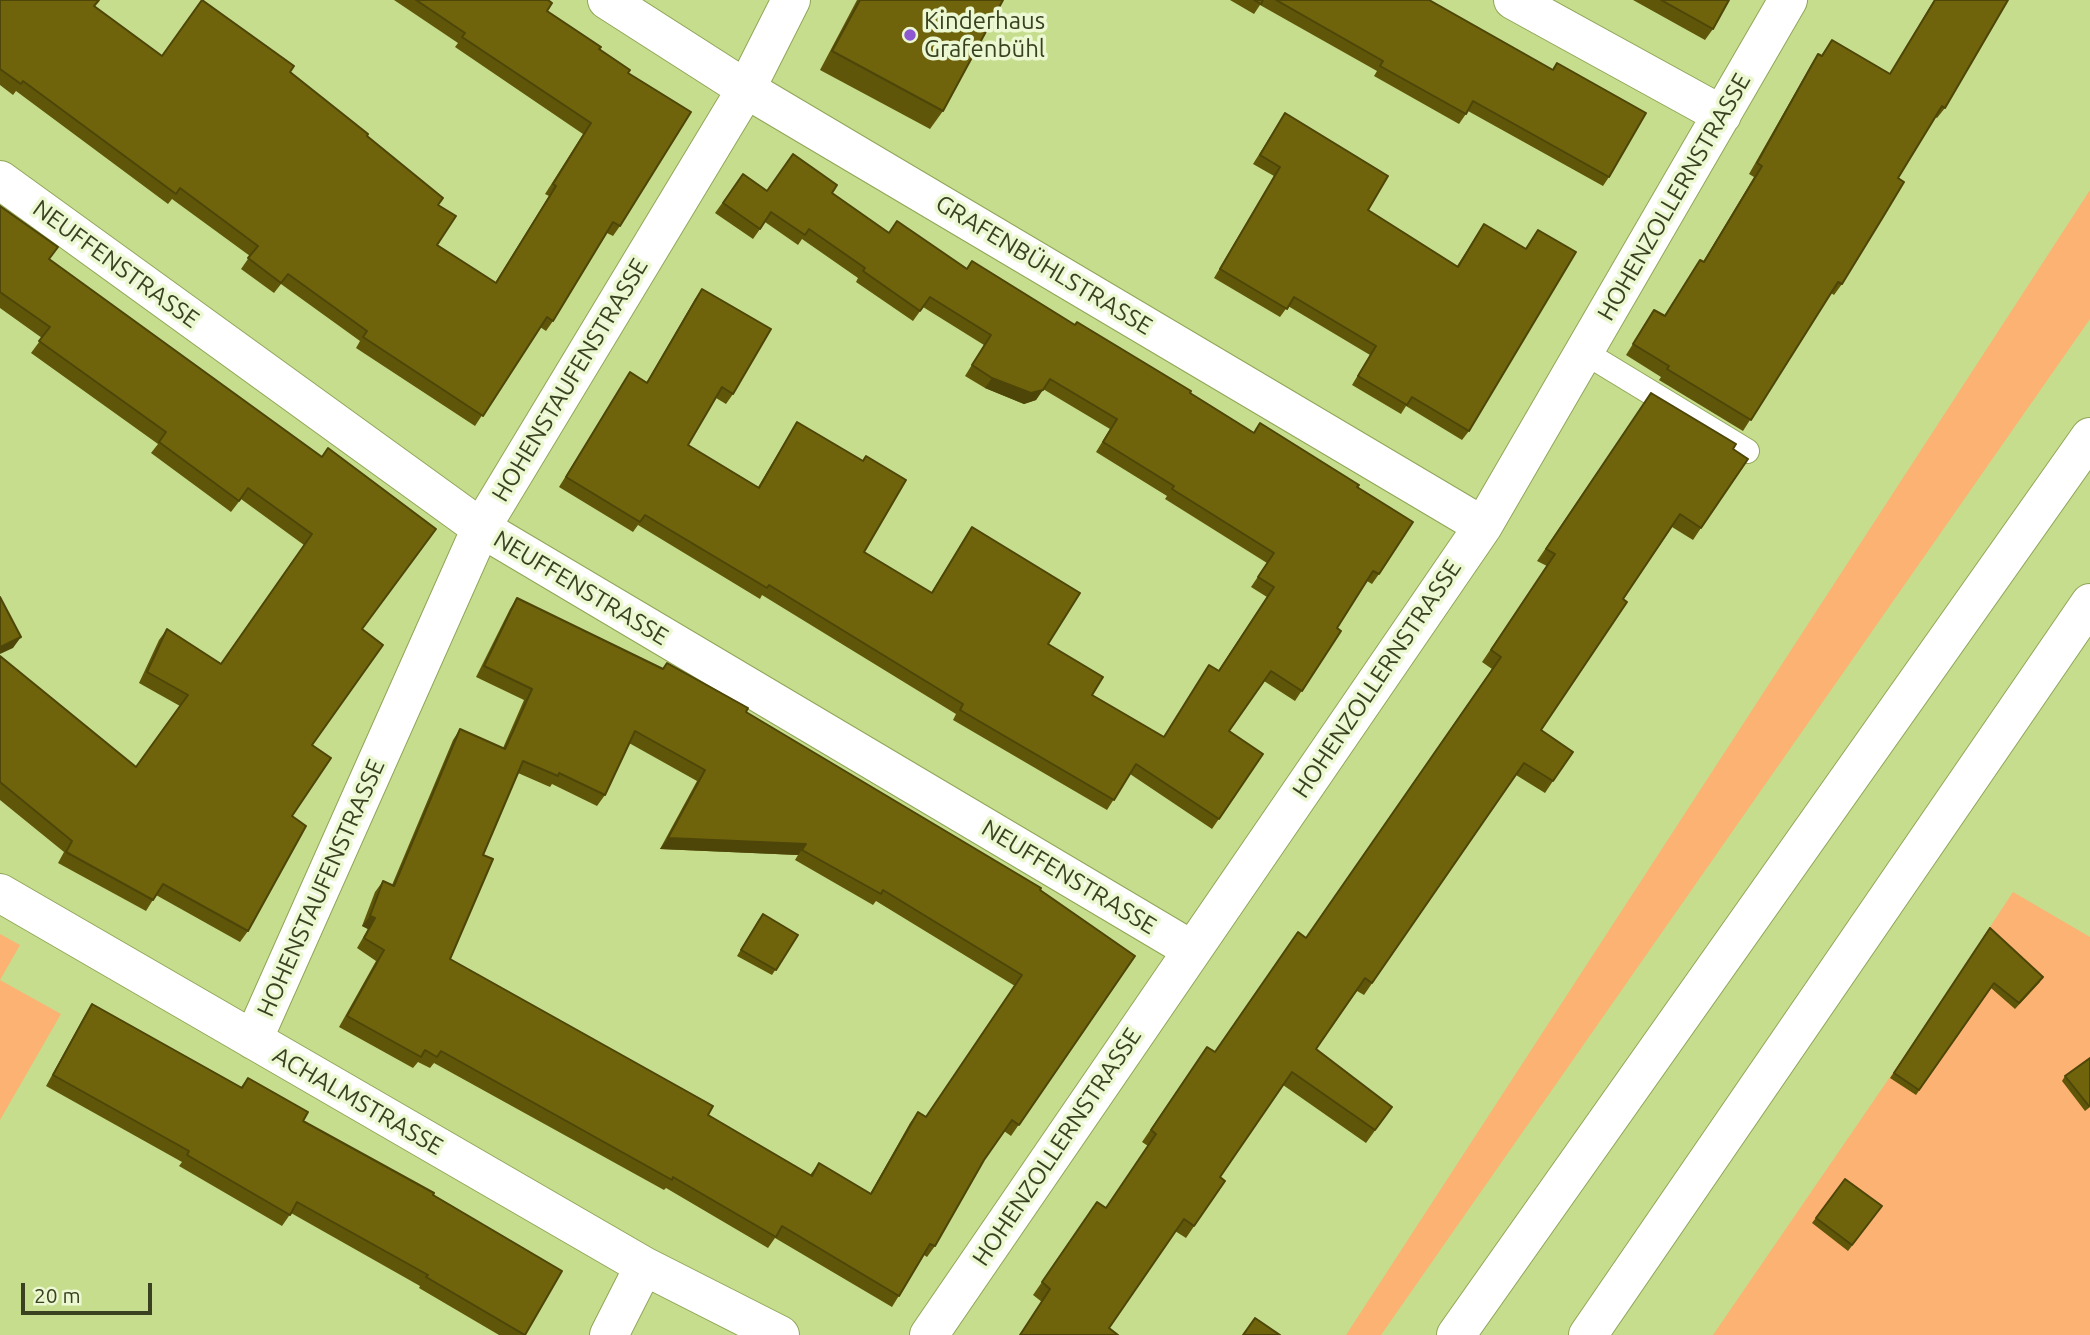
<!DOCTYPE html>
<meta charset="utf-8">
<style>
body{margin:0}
#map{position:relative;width:2090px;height:1335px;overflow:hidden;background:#c6dd8e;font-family:Ubuntu,sans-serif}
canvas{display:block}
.scale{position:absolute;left:21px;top:1283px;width:131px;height:32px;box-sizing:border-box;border:4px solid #394121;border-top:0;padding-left:9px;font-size:21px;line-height:24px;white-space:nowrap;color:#394121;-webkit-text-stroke:5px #ecf8d1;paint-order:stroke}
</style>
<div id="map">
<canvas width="2090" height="1335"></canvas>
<div class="scale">20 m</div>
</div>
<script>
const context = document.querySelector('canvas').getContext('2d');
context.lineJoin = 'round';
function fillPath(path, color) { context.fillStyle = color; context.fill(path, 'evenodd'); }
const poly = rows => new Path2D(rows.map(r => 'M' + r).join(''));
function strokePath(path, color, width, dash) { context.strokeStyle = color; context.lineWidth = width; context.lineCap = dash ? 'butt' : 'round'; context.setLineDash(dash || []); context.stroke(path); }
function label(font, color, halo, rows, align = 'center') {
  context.font = font + ' Ubuntu,sans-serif'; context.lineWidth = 7; context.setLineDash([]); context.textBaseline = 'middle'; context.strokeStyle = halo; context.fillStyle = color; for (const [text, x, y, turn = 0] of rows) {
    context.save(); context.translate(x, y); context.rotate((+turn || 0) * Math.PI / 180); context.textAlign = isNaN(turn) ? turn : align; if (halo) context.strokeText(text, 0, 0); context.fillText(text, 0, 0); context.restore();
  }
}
fillPath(poly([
 [2090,190,2090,319,1381,1335,1346,1335],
 [2013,892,2090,937,2090,1335,1713,1335,1916,1039],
 [0,934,20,945,0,980,61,1014,0,1120]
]), '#fbb273');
const lane = poly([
 [1584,352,1747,451]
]);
const street = poly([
 [607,0,746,89,1483,526],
 [1513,0,1722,115],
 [0,180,481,528,1192,950],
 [0,893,644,1266,780,1335],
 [253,1040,481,528,746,89,791,0],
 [609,1335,644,1266],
 [929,1335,1483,526,1788,0]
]);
const highway = poly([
 [1456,1335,2090,437],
 [1588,1335,2090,603]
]);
strokePath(lane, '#91a658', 26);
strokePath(street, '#91a658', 40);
strokePath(highway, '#91a658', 40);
strokePath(lane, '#fff', 24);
strokePath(street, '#fff', 38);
strokePath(highway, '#fff', 38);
fillPath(poly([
 [0,0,94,6,162,56,290,72,367,136,438,205,437,245,495,283,549,196,545,194,583,134,455,47,458,43,394,0,548,0,547,11,628,73,620,226,613,236,607,233,553,321,546,331,540,327,475,426,356,348,360,341,281,284,274,293,241,269,250,256,172,199,168,204,16,91,13,95,0,85],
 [857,0,1003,0,943,111,930,129,820,70],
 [1230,0,1429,0,1552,70,1557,63,1609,177,1603,186,1468,111,1459,124,1374,76,1377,71,1260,5,1254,14],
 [1633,0,1729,0,1713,29,1705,40],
 [1934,0,2008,0,1945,108,1937,118,1935,117,1898,178,1842,284,1834,295,1831,293,1743,431,1659,380,1661,377,1626,355,1654,310,1664,316,1700,260,1703,262,1754,177,1749,174,1811,65,1818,54,1821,56,1832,40,1890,74],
 [1285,113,1368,210,1457,266,1484,224,1525,249,1538,230,1469,431,1462,440,1406,406,1401,414,1352,385,1370,355,1288,306,1280,317,1214,278,1274,176,1253,164],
 [743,174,767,191,832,193,889,233,966,269,972,261,1075,325,1190,393,1253,432,1357,487,1379,574,1372,584,1367,581,1337,628,1341,631,1295,701,1264,681,1229,731,1263,754,1212,829,1130,774,1107,810,953,720,956,714,762,595,760,599,638,525,633,532,559,487,630,372,647,382,695,299,702,289,733,394,726,404,716,398,688,445,758,487,797,422,864,552,931,593,972,527,1048,644,1092,695,1164,737,1209,665,1218,671,1267,597,1251,587,1267,563,1165,499,1167,496,1096,452,1110,429,1043,389,1036,400,1024,404,985,388,965,376,984,345,923,307,913,321,856,282,858,278,802,239,798,245,765,222,753,239,715,213],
 [0,206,49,259,322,457,362,629,312,745,292,816,248,931,240,942,156,895,146,911,58,863,64,852,0,800,0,656,136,767,180,706,139,683,159,640,167,629,221,664,304,545,241,499,231,512,151,453,158,444,31,353,42,338,0,308],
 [1651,393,1733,449,1701,528,1693,540,1672,527,1623,599,1541,730,1553,781,1545,793,1516,775,1364,995,1357,991,1316,1049,1392,1107,1366,1143,1283,1085,1220,1177,1225,1181,1186,1238,1175,1231,1042,1302,1033,1295,1097,1202,1106,1208,1148,1146,1142,1142,1207,1047,1215,1052,1306,938,1492,669,1482,662,1547,566,1537,561],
 [517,598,663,669,667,663,746,712,1040,890,1135,956,1011,1136,1004,1131,984,1160,935,1246,927,1257,924,1255,892,1307,775,1238,768,1248,666,1188,664,1190,434,1063,430,1068,418,1062,413,1068,339,1027,376,961,357,948,368,929,362,926,375,892,383,881,392,885,453,740,460,729,503,748,524,700,476,677,510,609],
 [629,743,697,781,660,849,798,855,795,860,873,905,876,901,1015,986,926,1117,918,1112,910,1123,870,1194,819,1163,810,1175,708,1115,450,959,483,855,518,773,550,787,552,784,597,806,605,795],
 [759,919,798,935,772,975,737,956],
 [1990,928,2040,982,2015,1009,1991,988,1916,1095,1890,1078],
 [92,1004,241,1087,248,1078,303,1121,433,1195,525,1335,499,1335,419,1288,420,1286,291,1213,282,1226,179,1166,182,1162,46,1086,85,1015],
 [2090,1058,2090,1107,2085,1111,2062,1081,2065,1076],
 [1845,1179,1882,1206,1848,1251,1812,1223]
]), '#5f560a');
fillPath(poly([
 [992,378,1043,390,1036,400,1024,404,985,388],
 [21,637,13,648,0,654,0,647],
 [668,838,806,844,798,855,660,849],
 [370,916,375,918,368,929,362,926]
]), '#4e4608');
const building = poly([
 [0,0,99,0,94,6,162,56,202,0,294,66,290,72,368,134,367,136,443,198,438,205,456,216,437,245,496,283,556,186,553,184,591,123,462,37,465,33,416,0,548,0,552,3,547,11,601,47,599,49,630,70,628,73,691,112,620,226,613,222,553,321,547,317,483,416,363,337,367,331,288,274,281,283,248,258,258,246,180,188,176,194,23,81,21,84,0,69,0,0],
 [860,0,1003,0,943,111,832,51,860,0],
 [1254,0,1263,0,1261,4,1254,0],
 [1276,0,1429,0,1553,70,1557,63,1646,113,1609,177,1473,101,1466,114,1380,66,1383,61,1276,0],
 [1661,0,1729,0,1713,29,1661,0],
 [1935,0,2008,0,1945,108,1942,106,1898,178,1904,182,1883,217,1842,284,1838,282,1751,420,1667,369,1669,366,1633,344,1654,310,1665,316,1700,260,1704,262,1762,166,1757,163,1818,54,1822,56,1832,40,1890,74,1935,0],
 [1285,113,1388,176,1368,210,1458,267,1484,224,1526,249,1538,230,1576,252,1469,431,1412,397,1407,405,1358,376,1376,346,1294,297,1287,309,1220,269,1280,167,1260,155,1285,113],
 [793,154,837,185,832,193,889,233,897,221,967,269,972,261,1075,325,1077,322,1191,391,1190,393,1254,433,1260,423,1359,485,1357,487,1413,522,1379,574,1373,571,1337,628,1341,631,1302,691,1271,671,1229,731,1263,754,1219,819,1136,764,1114,800,960,710,963,704,769,585,767,588,645,515,640,522,566,477,630,372,647,383,702,289,771,329,733,394,722,387,688,445,759,488,797,422,863,461,866,456,906,480,864,552,932,593,972,527,1080,593,1048,644,1103,677,1092,695,1164,737,1209,665,1219,671,1274,587,1258,577,1274,553,1172,489,1174,486,1103,442,1117,419,1050,379,1043,390,1031,393,992,378,972,365,991,335,930,297,920,311,863,271,865,268,809,229,805,235,771,212,760,229,723,203,743,174,767,191,793,154],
 [0,206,58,247,49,259,322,457,328,448,436,529,362,629,383,645,312,745,331,758,292,816,306,826,248,931,163,884,153,900,66,852,72,841,0,782,0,656,136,767,188,695,147,672,167,629,221,664,312,534,248,488,239,501,159,442,166,432,39,341,50,327,0,292,0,206],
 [1651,393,1736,444,1733,449,1748,459,1701,528,1680,514,1623,599,1627,602,1541,730,1573,752,1553,781,1524,763,1372,983,1365,978,1316,1049,1392,1107,1375,1130,1292,1072,1220,1177,1225,1181,1194,1226,1184,1219,1109,1328,1118,1335,1020,1335,1050,1289,1042,1282,1097,1202,1106,1208,1156,1134,1151,1130,1207,1047,1215,1052,1298,932,1306,938,1501,657,1491,650,1555,554,1546,549,1651,393],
 [0,597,21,637,0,647,0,597],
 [517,598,663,669,667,663,748,708,746,712,1041,888,1040,890,1135,956,1019,1125,1012,1120,984,1160,935,1246,930,1244,899,1296,782,1226,776,1237,673,1177,672,1180,441,1051,437,1057,425,1050,421,1057,347,1016,384,950,364,938,375,918,370,916,383,881,394,886,460,729,505,749,532,689,484,666,517,598],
 [635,731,705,770,668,838,806,844,802,850,881,894,883,890,1022,975,926,1117,918,1112,871,1194,819,1163,812,1176,708,1115,713,1106,450,959,493,859,483,855,523,761,558,776,559,773,605,795,635,731],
 [763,914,798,935,776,970,741,950,763,914],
 [1990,928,2043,977,2019,1003,1994,983,1919,1090,1894,1073,1990,928],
 [92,1004,242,1088,248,1078,308,1112,303,1121,434,1193,433,1195,562,1271,525,1335,426,1277,428,1275,297,1202,290,1215,187,1155,189,1151,53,1075,92,1004],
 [2090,1058,2090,1105,2089,1106,2065,1076,2090,1058],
 [1845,1179,1882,1206,1852,1245,1816,1218,1845,1179],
 [1255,1318,1280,1335,1243,1335,1255,1318]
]);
fillPath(building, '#6f640c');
strokePath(building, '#4e4608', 2);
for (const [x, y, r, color] of [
 [910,35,7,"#8d58d0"]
]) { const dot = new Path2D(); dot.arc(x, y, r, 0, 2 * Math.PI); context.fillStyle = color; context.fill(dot); strokePath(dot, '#ecf8d1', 2.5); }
label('24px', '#394121', '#ecf8d1', [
 ["Kinderhaus",924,21],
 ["Grafenbühl",924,49]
], 'left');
label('24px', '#394121', '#ecf8d1', [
 ["HOHENZOLLERNSTRASSE",1674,197,-60],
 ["NEUFFENSTRASSE",116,264,36],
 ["GRAFENBÜHLSTRASSE",1044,265,31],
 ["HOHENSTAUFENSTRASSE",570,380,-59],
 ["NEUFFENSTRASSE",581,588,31],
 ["HOHENZOLLERNSTRASSE",1377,679,-56],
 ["NEUFFENSTRASSE",1069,877,31],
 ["HOHENSTAUFENSTRASSE",321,888,-66],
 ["ACHALMSTRASSE",358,1101,30],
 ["HOHENZOLLERNSTRASSE",1057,1147,-56]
]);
</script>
